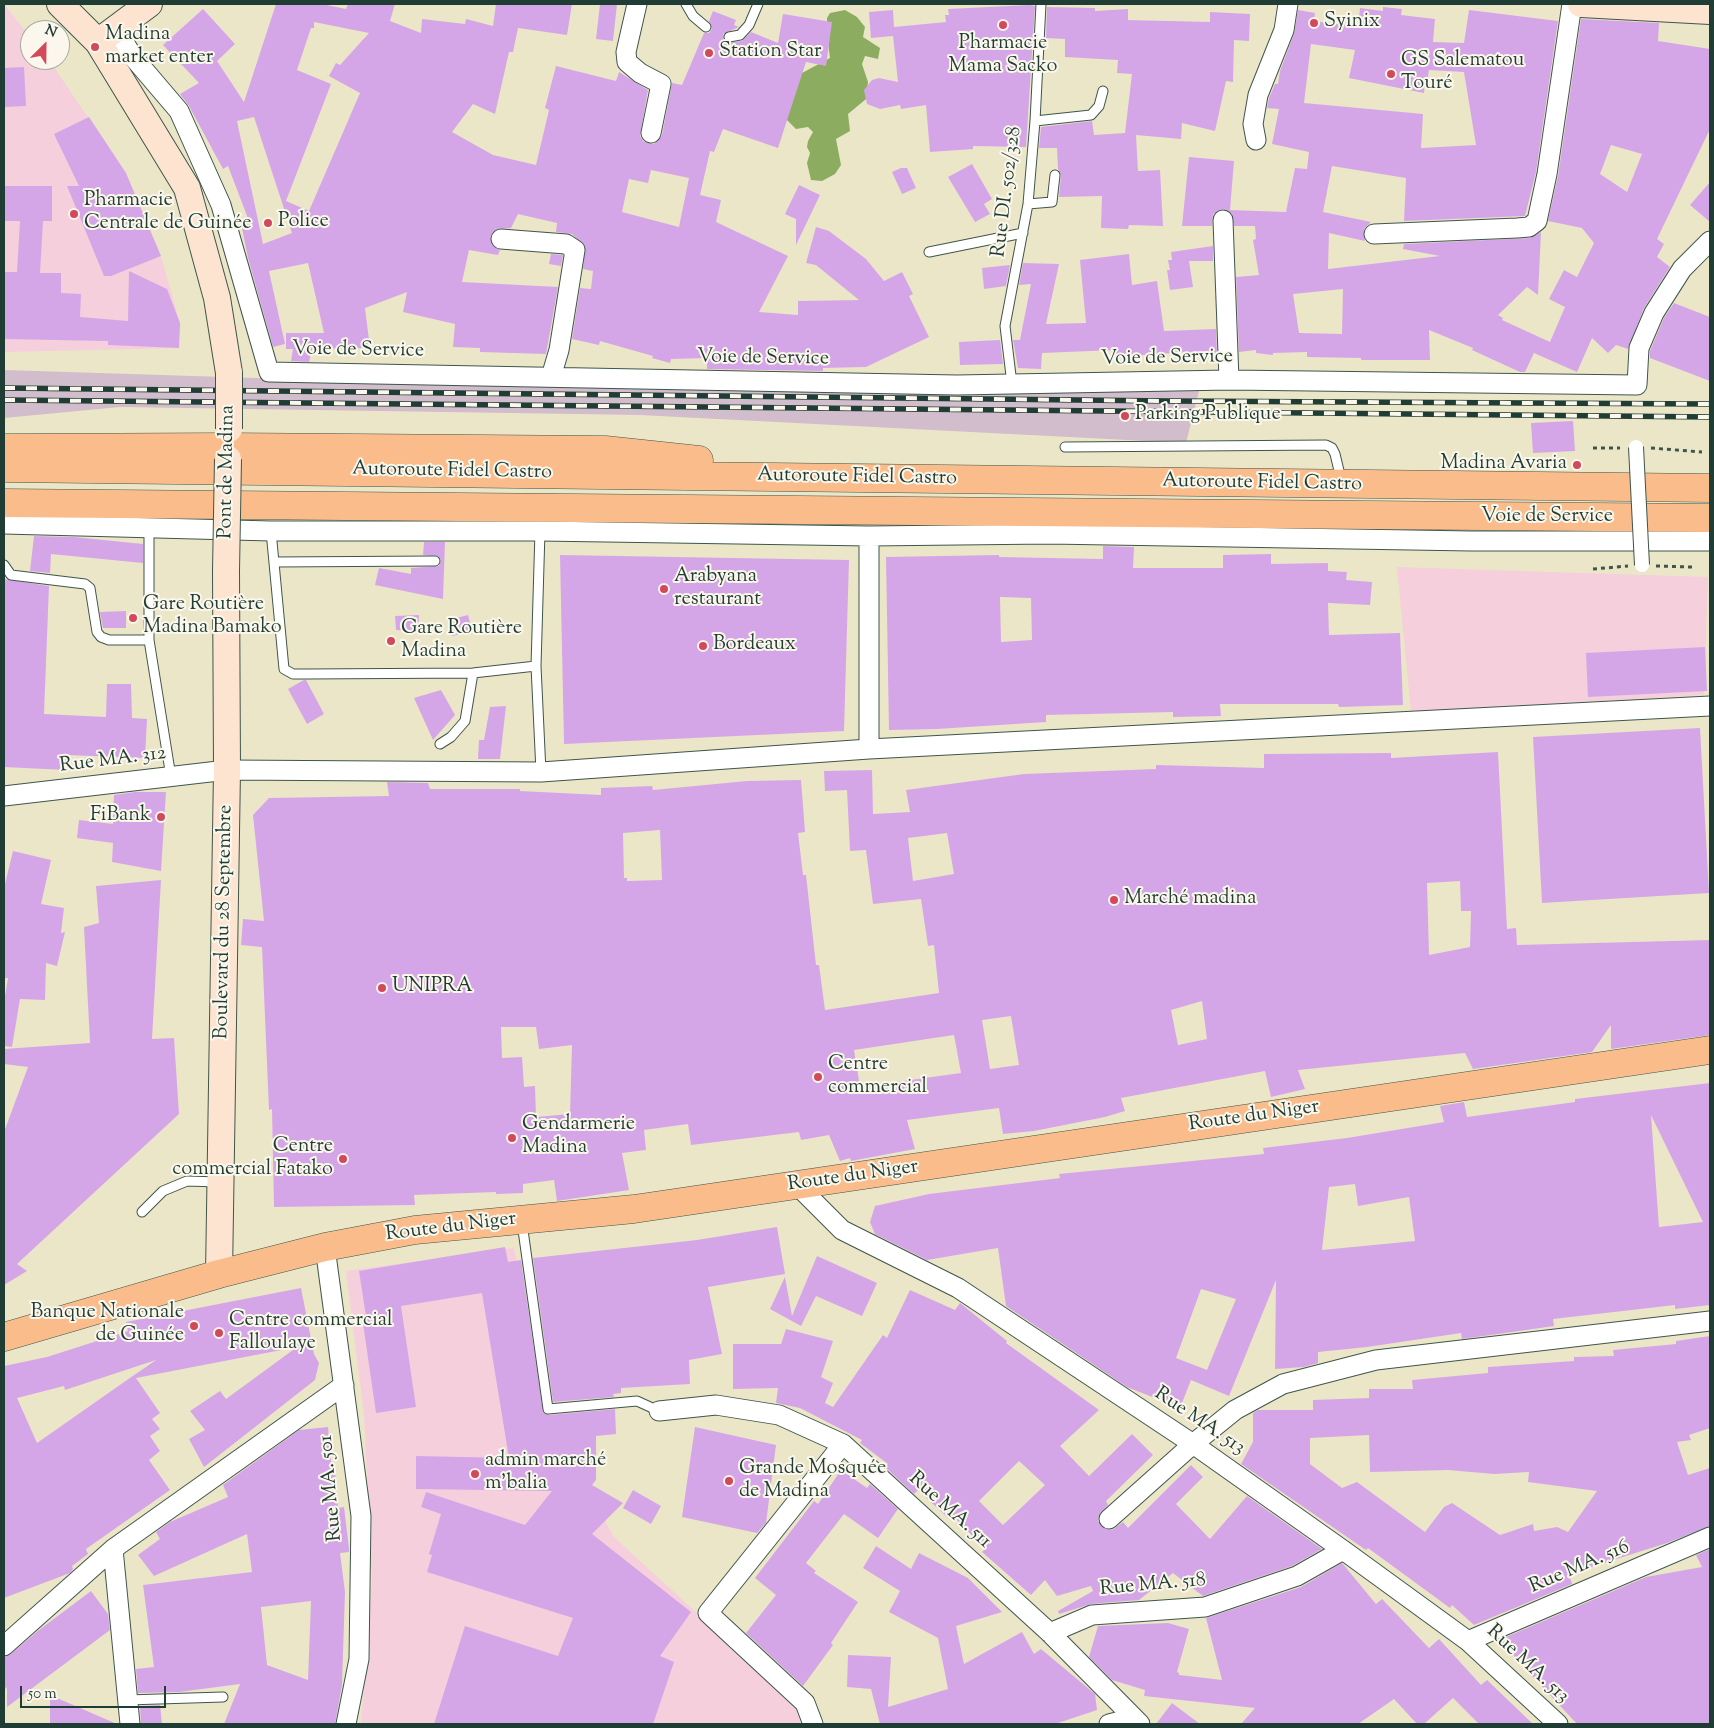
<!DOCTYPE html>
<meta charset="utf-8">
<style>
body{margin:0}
#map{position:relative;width:1714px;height:1728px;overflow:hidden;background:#ece6c9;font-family:"Sorts Mill Goudy",serif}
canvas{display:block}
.frame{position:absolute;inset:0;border:5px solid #1f3d34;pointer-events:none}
.north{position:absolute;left:20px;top:20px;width:50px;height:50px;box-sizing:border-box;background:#fbf7ec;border:1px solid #a3ada2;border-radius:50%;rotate:23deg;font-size:14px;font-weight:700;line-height:20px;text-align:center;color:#1f3d34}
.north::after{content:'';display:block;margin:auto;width:18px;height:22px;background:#d1495b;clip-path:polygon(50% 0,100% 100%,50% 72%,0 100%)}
.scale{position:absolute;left:20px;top:1686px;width:146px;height:22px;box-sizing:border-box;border:2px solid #1f3d34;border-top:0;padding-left:6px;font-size:15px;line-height:18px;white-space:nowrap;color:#1f3d34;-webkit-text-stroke:4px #fbf7ec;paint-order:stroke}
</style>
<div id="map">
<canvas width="1714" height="1728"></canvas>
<div class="frame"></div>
<div class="north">N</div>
<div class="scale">50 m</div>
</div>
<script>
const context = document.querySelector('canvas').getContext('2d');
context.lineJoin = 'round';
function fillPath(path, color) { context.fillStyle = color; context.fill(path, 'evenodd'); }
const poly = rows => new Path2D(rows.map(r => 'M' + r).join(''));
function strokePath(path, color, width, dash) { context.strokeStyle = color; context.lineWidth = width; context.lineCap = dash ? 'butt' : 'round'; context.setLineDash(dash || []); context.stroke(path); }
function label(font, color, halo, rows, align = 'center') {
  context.font = font + ' "Sorts Mill Goudy",serif'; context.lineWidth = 4; context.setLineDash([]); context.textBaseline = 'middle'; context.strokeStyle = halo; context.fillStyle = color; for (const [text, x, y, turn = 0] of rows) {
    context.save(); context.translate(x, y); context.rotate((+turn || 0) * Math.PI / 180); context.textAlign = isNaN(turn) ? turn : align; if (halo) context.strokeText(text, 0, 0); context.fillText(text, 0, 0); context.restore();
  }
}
fillPath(poly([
 [4,4,30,37,30,60,49,60,126,173,161,256,180,323,179,348,4,352],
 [1397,567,1708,577,1704,695,1411,712],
 [514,1248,548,1418,614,1537,806,1713,806,1724,361,1724,372,1581,364,1415,346,1271]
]), '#f5cfdb');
fillPath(poly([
 [4,370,350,381,1199,391,1186,443,640,415,120,407,4,418]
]), '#d1bdcc');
fillPath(poly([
 [845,10,857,17,865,27,863,37,880,48,878,59,865,56,862,64,868,82,866,99,848,114,850,131,836,139,841,165,835,174,822,181,811,180,807,163,810,153,807,147,808,141,813,132,808,127,796,129,785,118,802,73,830,58,827,35,827,18,830,13]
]), '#8cac60');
fillPath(poly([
 [276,4,322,4,346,9,348,4,395,4,390,21,421,33,422,19,465,24,466,19,493,26,496,4,572,4,567,35,518,28,513,52,509,52,495,114,473,104,452,132,493,155,536,165,549,110,545,108,556,66,616,81,619,72,648,90,640,136,644,142,654,144,662,135,672,83,682,85,704,33,709,33,712,29,709,21,713,11,736,20,734,25,739,27,723,34,724,41,727,43,742,41,751,32,778,43,783,14,832,22,826,66,806,62,778,148,723,129,714,152,710,151,700,195,721,200,716,222,788,256,759,312,798,315,798,301,859,300,816,265,806,263,816,227,829,231,866,259,884,281,902,272,913,294,909,296,929,337,866,367,823,368,823,371,707,369,707,358,671,359,670,363,652,358,653,356,600,341,599,345,572,339,580,288,591,289,593,271,583,269,585,246,572,234,556,232,557,223,518,214,511,228,497,229,492,233,491,244,500,250,498,255,469,250,462,282,558,287,546,354,480,352,480,348,453,347,455,324,403,312,407,292,365,308,370,348,312,349,309,362,291,361,293,349,286,349,286,333,324,333,308,263,269,271,285,344,273,347,248,258,241,223,249,221,228,166,223,169,189,106,180,94,199,83,163,45,203,9,235,44,217,61,244,102],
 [314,22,369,33,340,65,336,63,329,76,360,93,309,211,286,201,331,84,297,70,311,28,314,28],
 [254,117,292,233,263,244,237,121],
 [651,170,689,178,679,227,622,212,629,179,648,183],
 [600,4,617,4,613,41,596,39],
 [1030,5,1035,6,1026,147,973,146,973,149,930,152,926,105,901,109,900,105,880,109,867,104,864,90,872,80,879,78,898,82,893,36,871,38,869,12,893,10,894,27,946,22,945,15,949,15,948,9],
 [1047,7,1095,8,1095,11,1128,9,1128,20,1210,22,1210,12,1250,14,1249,41,1234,40,1233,82,1226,81,1215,131,1182,123,1181,139,1136,135,1138,171,1160,170,1163,226,1129,225,1128,229,1101,228,1102,196,1059,197,1061,175,1058,169,1057,148,1039,148,1041,127,1092,121,1094,135,1125,133,1132,74,1117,73,1118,60,1065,57,1065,39,1046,38],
 [1383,7,1402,9,1401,15,1435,19,1433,42,1464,43,1469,10,1558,21,1536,172,1525,216,1404,221,1406,178,1332,166,1323,212,1371,222,1364,229,1365,241,1329,233,1328,269,1440,256,1403,249,1404,244,1530,238,1541,232,1538,295,1527,287,1498,315,1503,318,1502,320,1550,342,1565,307,1549,299,1564,270,1577,277,1594,243,1582,228,1548,221,1558,176,1581,19,1659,23,1658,41,1710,49,1710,129,1657,239,1664,244,1657,257,1670,267,1644,308,1628,349,1616,345,1608,353,1592,338,1577,372,1534,353,1525,372,1520,372,1472,350,1473,348,1429,330,1430,360,1361,360,1361,358,1307,357,1307,352,1273,353,1273,355,1256,353,1256,350,1239,352,1236,277,1259,275,1253,240,1256,239,1255,226,1234,226,1232,214,1223,209,1213,214,1212,226,1182,226,1189,157,1234,161,1230,210,1286,212,1295,168,1307,169,1309,152,1272,144,1279,109,1267,108,1269,98,1275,84,1278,84,1280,71,1294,34,1298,10,1315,13,1314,21,1358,27,1360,8,1383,11],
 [1311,44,1355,50,1349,78,1424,93,1425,77,1428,77,1429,70,1464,72,1476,145,1421,148,1423,114,1304,103],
 [1611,145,1642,154,1627,192,1600,174],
 [1343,289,1342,334,1299,333,1293,294],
 [24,67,26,106,4,107,4,68],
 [89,117,126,173,161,256,111,276,104,276,67,186,79,186,54,134],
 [972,164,992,199,984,204,990,214,975,222,948,177],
 [901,168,907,168,916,188,902,194,892,172],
 [1710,182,1710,222,1690,205],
 [799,185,820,195,796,245,796,219,785,214],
 [4,186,52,186,52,221,43,221,40,273,61,273,61,293,81,294,80,317,128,321,129,271,167,289,180,323,179,348,108,345,108,341,4,339,4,272,17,272,20,221,4,221],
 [1213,246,1213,261,1189,261,1193,287,1170,290,1167,270,1170,270,1168,260,1172,260,1171,252],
 [551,254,563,255,561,266,549,264],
 [1129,254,1132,285,1157,281,1164,331,1216,329,1217,355,1188,356,1188,352,1115,357,1115,350,1042,353,1041,369,1018,368,1013,340,1020,340,1031,284,1019,285,1023,263,1059,264,1046,324,1086,323,1080,260],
 [1010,265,1006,286,984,289,982,268],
 [1674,303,1710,317,1710,381,1650,358,1650,351,1664,318],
 [1000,340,1003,364,960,365,959,342],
 [1573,421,1575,451,1533,453,1531,423],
 [34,536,74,537,143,544,143,563,51,554,50,573,30,571],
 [424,542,445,542,443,599,375,585,379,568,411,574,411,568,439,566,441,560,438,556,423,555],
 [1103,546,1134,547,1133,568,1223,568,1223,555,1271,554,1271,564,1328,563,1328,571,1347,572,1346,580,1372,582,1370,605,1328,603,1329,635,1400,633,1403,705,1339,707,1338,704,1220,704,1221,716,1173,717,1173,712,1046,715,1046,722,937,729,889,730,886,557,999,555,999,557,1103,559],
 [1000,597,1031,598,1032,640,1001,642],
 [560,555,849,560,844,731,564,744],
 [4,579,49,586,44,714,106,717,107,684,131,684,132,718,147,719,145,758,67,755,66,770,4,767],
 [126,611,126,628,103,628,100,612],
 [419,615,418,631,396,630,395,616],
 [468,615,472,631,452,636,448,620],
 [1705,647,1707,691,1588,697,1586,653],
 [304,680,306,680,324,714,307,724,288,689],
 [441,690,455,715,433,740,414,698],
 [506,706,500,759,478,759,479,740,484,740,490,707],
 [1700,728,1709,893,1542,903,1533,737],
 [1498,752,1507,929,1516,928,1517,945,1710,940,1710,1035,1611,1049,1611,1025,1592,1052,1473,1069,1465,1053,1298,1070,1305,1089,1271,1097,1265,1071,1121,1098,1125,1111,1105,1117,1034,1131,1003,1134,999,1108,907,1120,915,1149,851,1161,850,1158,840,1161,829,1135,801,1140,799,1132,691,1145,688,1124,644,1130,646,1150,622,1153,629,1190,557,1201,554,1180,523,1184,523,1193,496,1194,496,1192,414,1195,415,1205,274,1207,272,1109,269,1110,262,947,241,945,243,919,264,921,253,815,269,798,389,796,387,782,428,783,430,789,520,789,520,791,601,795,601,788,652,786,653,790,747,781,801,780,805,832,798,833,803,875,806,875,816,965,819,965,825,1010,939,993,934,945,928,946,921,899,873,904,866,850,850,851,847,790,825,791,824,771,872,770,873,814,910,812,906,790,1024,774,1156,769,1156,765,1264,768,1264,754,1391,753,1391,758],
 [660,830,662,880,627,881,627,878,624,878,623,833],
 [947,833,954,874,913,881,908,838],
 [1460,881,1461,911,1471,911,1470,947,1429,955,1427,883],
 [1202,1001,1207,1039,1178,1045,1171,1010],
 [1011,1016,1019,1065,990,1069,982,1020],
 [501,1027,536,1027,539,1049,572,1045,570,1114,536,1117,535,1086,524,1087,522,1057,502,1058],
 [954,1035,961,1073,860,1087,854,1050],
 [135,792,166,792,161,871,112,862,113,843,77,838,79,820,113,824,114,795],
 [13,851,51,860,41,904,64,908,61,933,65,932,57,966,46,963,45,1000,20,999,12,1047,4,1046,4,1002,8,978,4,978,4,888],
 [161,880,152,1039,174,1038,179,1114,17,1264,27,1271,4,1285,4,1132,28,1067,4,1064,4,1049,90,1043,84,927,99,923,96,886],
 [1710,1083,1710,1305,1675,1309,1675,1305,1553,1319,1554,1326,1498,1334,1462,1339,1461,1333,1367,1347,1318,1352,1318,1363,1304,1367,1275,1369,1276,1280,1229,1396,1191,1380,1180,1408,1127,1387,1006,1306,998,1248,927,1260,875,1234,870,1222,875,1206,929,1194,1060,1178,1059,1174,1264,1154,1263,1148,1347,1138,1444,1122,1440,1106,1464,1102,1467,1117,1575,1102,1575,1099],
 [1651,1115,1703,1222,1659,1227],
 [1355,1184,1358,1206,1409,1197,1415,1241,1322,1250,1329,1187],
 [1201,1289,1236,1299,1207,1370,1176,1358],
 [777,1227,785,1274,708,1287,722,1354,689,1360,690,1384,621,1388,621,1393,613,1394,614,1397,553,1402,533,1258,697,1240],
 [505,1247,508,1262,521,1260,543,1412,549,1415,615,1409,616,1434,596,1436,596,1480,592,1485,623,1503,592,1534,691,1612,660,1656,674,1662,653,1724,434,1724,465,1626,558,1656,573,1618,427,1572,432,1555,429,1554,441,1514,421,1507,426,1492,525,1525,552,1491,416,1489,416,1456,509,1458,482,1293,401,1306,416,1407,376,1413,363,1323,367,1323,359,1271],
 [817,1256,877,1283,862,1316,816,1296,801,1326,770,1309,785,1277,792,1316],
 [301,1288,314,1354,319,1363,315,1380,204,1467,189,1439,205,1430,190,1411,220,1391,226,1399,297,1347,136,1378,160,1413,152,1419,160,1429,150,1436,160,1451,149,1460,170,1490,86,1549,88,1554,72,1566,73,1569,70,1573,4,1598,4,1366,47,1357,128,1331,126,1322],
 [156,1360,127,1380,37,1443,17,1398,64,1386,65,1390],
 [910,1290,955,1310,960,1303,1007,1341,1006,1343,1099,1410,1060,1446,1089,1476,1132,1434,1153,1455,1106,1501,1108,1505,1099,1515,1098,1521,1105,1529,1112,1530,1123,1522,1128,1528,1191,1465,1203,1477,1176,1504,1210,1539,1247,1496,1322,1549,1292,1566,1203,1596,1173,1573,1139,1600,1091,1604,1059,1614,1058,1611,1093,1591,1091,1586,1057,1596,1045,1580,1031,1595,982,1552,985,1549,952,1515,948,1518,918,1490,914,1494,885,1467,888,1464,860,1443,862,1440,800,1408,776,1403,778,1388,733,1389,733,1344,781,1344,786,1329,833,1341,821,1377,833,1383,825,1403,833,1407,883,1335,887,1338],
 [1019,1461,1045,1485,1003,1525,979,1501],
 [1710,1336,1710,1428,1689,1435,1691,1440,1677,1442,1688,1475,1710,1468,1710,1526,1667,1543,1569,1574,1572,1584,1474,1625,1452,1605,1450,1608,1368,1548,1366,1550,1241,1464,1253,1442,1253,1413,1258,1410,1313,1410,1313,1400,1369,1398,1369,1389,1413,1389,1412,1380,1488,1373,1488,1367,1574,1361,1574,1357,1614,1356,1613,1350,1676,1344,1676,1341],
 [1369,1435,1370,1472,1448,1470,1494,1474,1529,1472,1528,1482,1597,1491,1568,1532,1557,1527,1534,1531,1533,1524,1500,1535,1452,1503,1444,1507,1425,1532,1357,1482,1342,1488,1310,1464,1310,1438],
 [328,1427,332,1472,335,1471,338,1508,344,1507,349,1548,349,1552,340,1553,345,1592,342,1685,335,1724,224,1724,240,1684,179,1692,138,1693,136,1669,154,1667,143,1585,252,1572,247,1534,154,1576,138,1555,160,1539,156,1532,170,1522,228,1497,223,1485,299,1430],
 [311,1601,308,1680,267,1665,261,1607],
 [695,1427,776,1445,766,1523,757,1533,682,1517],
 [841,1470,867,1488,870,1484,898,1509,878,1538,844,1514,806,1563,816,1571,814,1573,858,1602,831,1643,833,1645,803,1686,746,1633,776,1595,755,1578,814,1501,818,1504],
 [633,1490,661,1506,651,1524,623,1508],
 [876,1546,911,1569,919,1553,968,1578,1002,1612,956,1626,964,1664,1022,1632,1034,1654,1041,1649,1095,1694,1097,1710,1055,1724,880,1724,871,1689,847,1687,848,1655,891,1657,888,1707,948,1689,938,1638,889,1612,900,1591,863,1568],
 [1710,1549,1710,1724,1577,1724,1499,1640,1646,1577,1702,1567,1696,1555],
 [1342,1563,1376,1604,1382,1599,1429,1648,1439,1639,1481,1685,1487,1680,1533,1724,1479,1724,1453,1698,1424,1724,1417,1724,1394,1699,1358,1724,1241,1724,1255,1708,1144,1696,1145,1690,1112,1680,1089,1657,1098,1626,1168,1623,1189,1629,1177,1672,1179,1673,1179,1675,1222,1680,1206,1618,1301,1587],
 [91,1591,108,1614,110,1630,7,1707,7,1687,4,1690,4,1657,11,1654,39,1630],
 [50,1695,117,1724,50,1724],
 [1172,1703,1200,1724,1156,1724],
 [160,1705,162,1724,141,1724,140,1706]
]), '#d5a6e7');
const service = poly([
 [686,4,693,16,706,27],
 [729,37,740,35,749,25,758,4],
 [1035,121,1091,115,1099,106,1103,91],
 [1028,204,1052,202,1055,175],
 [929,252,1023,233],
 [1012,384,1005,326,1028,204,1035,121,1041,4],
 [1065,447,1326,445,1332,448,1335,454,1341,479],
 [149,529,149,640,171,777],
 [271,531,284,669,293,674,306,674,473,673,536,666],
 [540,531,536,666,541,772],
 [274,562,435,561],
 [4,565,11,575,85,584,90,588,97,632,101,637,109,640,149,640],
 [440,744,451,737,465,721,473,673],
 [142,1212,163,1191,187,1181,218,1182],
 [522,1223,548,1409,637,1401,659,1411],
 [127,1700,223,1697]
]);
const minor = poly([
 [637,4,626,52,627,62,640,73,661,84,651,133],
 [116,29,133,57,179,111,221,205,269,372,957,385,1229,380,1637,385,1639,348,1654,313,1682,269,1710,241],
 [1256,140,1253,124,1258,95,1284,30,1288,4],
 [1223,220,1229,380],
 [1374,234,1517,228,1529,227,1537,221,1547,174,1572,4],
 [501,239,566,244,575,250,559,350,551,377],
 [4,524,271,531,540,531,869,536,1049,534,1471,541,1710,541],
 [869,749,869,536],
 [4,796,227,770,541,772,869,749,1710,706],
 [797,1185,842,1230,958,1288,1193,1444,1343,1550,1468,1641,1558,1724],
 [325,1247,361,1516,359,1659,346,1724],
 [659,1411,716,1405,779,1415,843,1444,1050,1633,1140,1724],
 [1109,1519,1193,1444,1235,1410,1283,1384,1376,1360,1710,1321],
 [113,1549,130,1724],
 [1050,1633,1092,1615,1205,1607,1297,1576,1343,1550],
 [1468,1641,1710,1537],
 [4,1646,113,1549,344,1385],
 [813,1724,805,1703,708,1613,843,1444],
 [1109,1724,1133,1718]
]);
const secondary = poly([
 [60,4,98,42,187,188,217,298,229,373],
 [1581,4,1710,11],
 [98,42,149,4],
 [219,1274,227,770,226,571]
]);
const primary = poly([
 [4,1337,219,1274,325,1247,415,1230,634,1209,1710,1050]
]);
const trunk = poly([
 [4,448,228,447,605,450,699,460],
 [4,468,1710,488],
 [4,503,1710,518]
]);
strokePath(service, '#3e564a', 11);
strokePath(minor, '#3e564a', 21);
strokePath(secondary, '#3e564a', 28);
strokePath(primary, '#3e564a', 29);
strokePath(trunk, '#3e564a', 29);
strokePath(poly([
 [1593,448,1620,448],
 [1651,448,1702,452],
 [1656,566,1692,567],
 [1593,569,1628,566]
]), '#3e564a', 3, [4, 4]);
strokePath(service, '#fff', 9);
strokePath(minor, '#fff', 19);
strokePath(secondary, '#fde4d0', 26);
strokePath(primary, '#f9bc8a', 28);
strokePath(trunk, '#f9bc8a', 28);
const rail = poly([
 [4,388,1168,401,1710,404],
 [4,400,1710,417]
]);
strokePath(rail, '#1f3d34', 5.5);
strokePath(rail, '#fbf7ec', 4, [11]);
const pedestrianBridge = poly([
 [1636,447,1642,565]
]);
const secondaryBridge = poly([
 [229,429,229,373],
 [226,571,228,459]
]);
strokePath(pedestrianBridge, '#3e564a', 16, []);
strokePath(secondaryBridge, '#3e564a', 28, []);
strokePath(pedestrianBridge, '#fff', 14);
strokePath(secondaryBridge, '#fde4d0', 26);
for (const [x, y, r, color] of [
 [1314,23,5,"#d1495b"],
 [1003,25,5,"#d1495b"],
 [95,47,5,"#d1495b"],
 [709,53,5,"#d1495b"],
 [1391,74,5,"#d1495b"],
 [74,214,5,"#d1495b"],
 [268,223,5,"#d1495b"],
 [1125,416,5,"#d1495b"],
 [1577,465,5,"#d1495b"],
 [664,589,5,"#d1495b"],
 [133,618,5,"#d1495b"],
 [391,641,5,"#d1495b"],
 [703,646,5,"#d1495b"],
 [161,817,5,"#d1495b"],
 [1114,900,5,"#d1495b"],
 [382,988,5,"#d1495b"],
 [818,1077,5,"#d1495b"],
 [512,1138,5,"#d1495b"],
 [343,1159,5,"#d1495b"],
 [194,1326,5,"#d1495b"],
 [219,1333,5,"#d1495b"],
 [475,1474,5,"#d1495b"],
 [729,1481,5,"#d1495b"]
]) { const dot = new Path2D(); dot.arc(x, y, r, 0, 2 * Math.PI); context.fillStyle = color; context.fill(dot); strokePath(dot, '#fbf7ec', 2); }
label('20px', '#1f3d34', '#fbf7ec', [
 ["Syinix",1324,23],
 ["Madina",105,36],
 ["market enter",105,59],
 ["Pharmacie",1003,45,"center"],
 ["Mama Sacko",1003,68,"center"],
 ["Station Star",719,53],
 ["GS Salematou",1401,62],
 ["Touré",1401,85],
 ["Pharmacie",84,202],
 ["Centrale de Guinée",84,225],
 ["Police",278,223],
 ["Parking Publique",1135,416],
 ["Madina Avaria",1567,465,"right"],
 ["Arabyana",674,578],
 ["restaurant",674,601],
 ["Gare Routière",143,606],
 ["Madina Bamako",143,629],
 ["Gare Routière",401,630],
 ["Madina",401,653],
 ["Bordeaux",713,646],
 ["FiBank",151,817,"right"],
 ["Marché madina",1124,900],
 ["UNIPRA",392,988],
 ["Centre",828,1066],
 ["commercial",828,1089],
 ["Gendarmerie",522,1126],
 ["Madina",522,1149],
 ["Centre",333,1148,"right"],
 ["commercial Fatako",333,1171,"right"],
 ["Banque Nationale",184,1314,"right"],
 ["de Guinée",184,1337,"right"],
 ["Centre commercial",229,1322],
 ["Falloulaye",229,1345],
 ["admin marché",485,1462],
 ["m'balia",485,1485],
 ["Grande Mosquée",739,1470],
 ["de Madina",739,1493]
], 'left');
label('20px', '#1f3d34', '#fbf7ec', [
 ["Rue DI. 502/328",1008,192,-83],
 ["Voie de Service",358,351,1],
 ["Voie de Service",763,359,1],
 ["Voie de Service",1167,359,-1],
 ["Pont de Madina",228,472,-89],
 ["Autoroute Fidel Castro",452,472,1],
 ["Autoroute Fidel Castro",857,478,1],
 ["Autoroute Fidel Castro",1262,484,1],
 ["Voie de Service",1547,518],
 ["Rue MA. 312",113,761,-7],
 ["Boulevard du 28 Septembre",225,922,-89],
 ["Route du Niger",1254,1117,-8],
 ["Route du Niger",853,1177,-8],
 ["Route du Niger",451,1228,-7],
 ["Rue MA. 513",1199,1422,34],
 ["Rue MA. 501",332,1488,-95],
 ["Rue MA. 511",949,1511,42],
 ["Rue MA. 516",1580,1568,-23],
 ["Rue MA. 518",1153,1586,-5],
 ["Rue MA. 513",1527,1665,43]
]);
</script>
